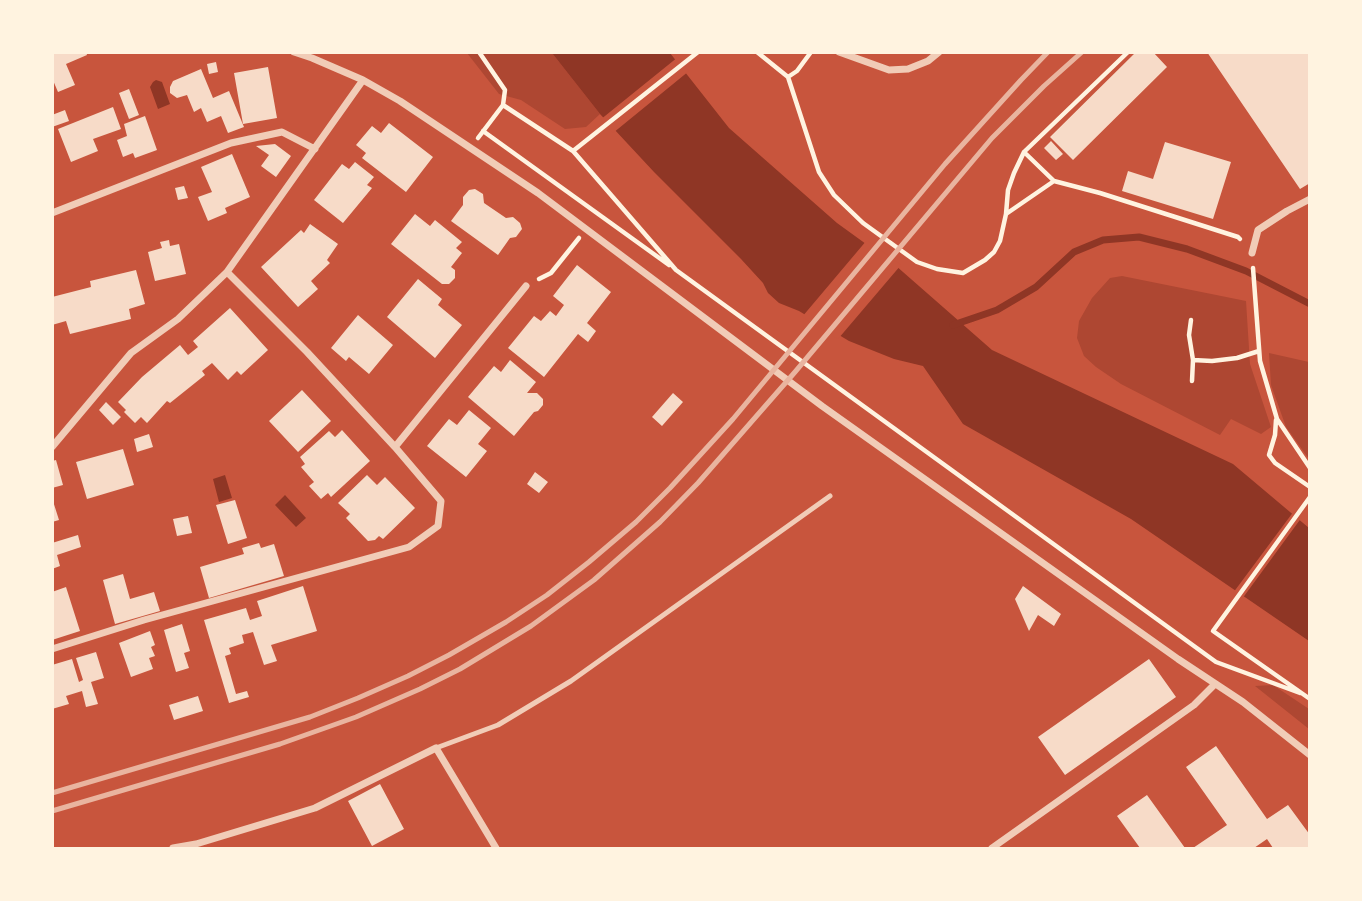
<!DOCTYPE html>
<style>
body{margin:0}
#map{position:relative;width:1362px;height:901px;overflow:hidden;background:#c8553d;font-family:Helvetica,sans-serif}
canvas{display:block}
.frame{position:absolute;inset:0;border:54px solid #fff3e0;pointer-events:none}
</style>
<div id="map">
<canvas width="1362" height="901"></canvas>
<div class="frame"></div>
</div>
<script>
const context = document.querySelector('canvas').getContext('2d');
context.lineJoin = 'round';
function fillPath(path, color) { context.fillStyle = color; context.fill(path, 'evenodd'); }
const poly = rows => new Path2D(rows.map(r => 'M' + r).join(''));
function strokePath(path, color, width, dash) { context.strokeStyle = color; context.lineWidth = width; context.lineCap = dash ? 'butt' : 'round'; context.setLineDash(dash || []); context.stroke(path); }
fillPath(poly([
 [467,53,552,53,600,114,586,127,565,129,521,100,499,94],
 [1122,276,1246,301,1250,364,1271,427,1261,434,1231,419,1220,435,1121,384,1096,367,1084,356,1077,338,1079,321,1092,298,1110,278],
 [1269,353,1309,362,1309,459,1286,427,1271,385],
 [1273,685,1309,709,1309,729,1255,686]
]), '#ae4732');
fillPath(poly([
 [552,53,670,53,729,128,837,223,895,265,992,350,1233,464,1309,528,1309,641,1131,519,963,424,923,366,894,359,849,341,799,311,779,303,768,293,763,283,741,259,654,172,600,114],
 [156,80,162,82,170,104,158,109,150,87,153,82],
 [225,475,232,498,219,502,213,479],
 [285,495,306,518,296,527,275,505]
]), '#8f3625');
fillPath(poly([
 [678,57,689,71,613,133,600,120],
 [867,240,901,265,838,339,802,317],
 [1294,511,1302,517,1242,599,1233,593]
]), '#c8553d');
strokePath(poly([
 [953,325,997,310,1036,287,1074,252,1103,240,1139,237,1187,249,1246,271,1310,304]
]), '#8f3625', 7);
fillPath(poly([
 [52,52,86,52,87,55,66,64,75,85,58,92,52,78],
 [1136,52,1153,52,1167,67,1073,160,1050,137],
 [1207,52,1310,52,1310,183,1300,189],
 [216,62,218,72,209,74,207,64],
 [268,67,277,118,243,124,234,73],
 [201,69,213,98,229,91,244,127,228,133,221,116,207,122,201,108,194,112,187,95,177,98,170,93,170,87,173,81],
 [129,89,139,115,129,119,119,93],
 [113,107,121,129,93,139,98,151,71,162,58,129],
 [65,110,69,121,52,127,52,115],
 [145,116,157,150,135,158,133,153,123,157,117,140,127,136,124,124],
 [389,123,433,157,406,192,362,158,366,153,356,145,372,126,381,133],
 [1051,141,1063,154,1056,160,1044,148],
 [1165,142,1231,162,1213,219,1122,191,1128,171,1153,179],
 [275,144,291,156,276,177,261,166,269,155,256,146],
 [232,154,250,197,225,208,227,213,208,221,198,197,212,192,201,167],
 [355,162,374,177,367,185,372,188,343,223,314,200,342,164,349,169],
 [184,186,188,198,178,200,175,188],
 [475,189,483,194,484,203,506,218,513,217,520,223,522,229,516,237,510,238,498,255,451,221,463,205,463,197,469,190],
 [415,214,430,226,435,220,462,242,456,248,462,253,451,267,455,270,455,278,449,284,442,284,391,244],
 [310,224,338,244,327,260,330,263,311,281,318,289,298,307,261,267,301,230,304,233],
 [169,240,170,246,179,244,186,274,155,281,148,252,162,248,160,242],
 [577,265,611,292,587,323,596,331,588,342,578,334,544,377,508,348,534,316,541,321,550,311,556,316,564,305,553,296],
 [136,270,145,304,129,309,131,319,70,334,66,321,52,325,52,297,91,287,90,281],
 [418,279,442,299,438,305,462,325,435,358,387,317],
 [230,308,268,350,241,375,237,371,228,380,212,363,202,371,205,375,170,403,167,401,147,423,141,417,135,423,124,412,126,410,118,402,142,377,180,345,188,355,198,347,193,341],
 [358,315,393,345,369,374,349,357,346,361,331,348],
 [510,360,536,382,527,393,537,393,543,399,543,405,538,411,534,412,514,436,468,397,494,366,501,372],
 [302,390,331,421,298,452,269,421],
 [673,393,683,402,662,426,652,417],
 [106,402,121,417,113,425,99,410],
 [469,410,491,428,478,444,487,451,466,477,427,446,449,419,457,425],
 [342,430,370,461,331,497,328,493,321,499,309,486,314,482,301,467,305,464,300,457,329,431,335,437],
 [149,434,153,447,137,452,134,439],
 [123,449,134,485,87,499,76,462],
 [56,460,63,485,52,488,52,461],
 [535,472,548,482,539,493,527,484],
 [367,475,377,485,385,477,415,508,383,539,379,536,375,540,368,541,346,518,350,514,338,503],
 [52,498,59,520,52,522],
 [235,500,247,538,228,544,216,505],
 [188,516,192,533,177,536,173,519],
 [78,535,81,547,57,555,60,566,52,569,52,543],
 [259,543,261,548,274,544,284,576,209,598,200,567,244,554,242,548],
 [123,574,130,599,154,592,160,611,115,624,103,580],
 [303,586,317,631,271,645,277,661,264,665,253,632,242,635,244,643,229,648,231,654,225,656,236,694,247,691,249,697,229,703,204,620,246,608,250,620,262,616,257,601],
 [1023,586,1061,614,1054,626,1038,615,1029,631,1015,599],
 [66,587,80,631,52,640,52,592],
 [182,624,190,651,184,653,189,668,176,672,164,630],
 [150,631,155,645,151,647,155,656,149,658,153,669,131,677,119,643],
 [96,652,104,678,91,682,98,704,86,707,82,691,66,696,69,704,52,709,52,665,72,659,79,682,83,680,76,658],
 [1149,659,1176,697,1065,775,1038,737],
 [198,696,203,711,174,720,169,705],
 [1216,746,1267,819,1288,805,1310,835,1310,848,1273,848,1267,839,1254,848,1193,848,1227,825,1186,767],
 [380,784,404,829,372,846,348,801],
 [1147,795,1185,848,1140,848,1117,816]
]), '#f7dbc8');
strokePath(poly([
 [479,52,505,90,503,105],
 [757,52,788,77,819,172,834,195,863,223,917,262,937,269,963,273,985,260,994,252,1000,241,1006,214,1054,181],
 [1128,52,1024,152,1054,181,1100,193,1238,237,1240,239],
 [788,77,797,71,811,52],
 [483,131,669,265],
 [478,138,503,105,573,151,676,270,1216,662,1300,693],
 [573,151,698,52],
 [1006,214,1008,190,1014,173,1024,152],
 [1253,268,1260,361,1277,419,1310,468],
 [539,279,551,273,579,238],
 [1191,320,1189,335,1193,360,1212,361,1237,358,1259,351],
 [1192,381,1193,360],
 [1276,420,1275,435,1269,455,1275,463,1310,487],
 [1310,497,1213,631,1310,699]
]), '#fff3e0', 4.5);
strokePath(poly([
 [436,748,498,725,571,681,830,496]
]), '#f1ccb7', 5);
strokePath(poly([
 [294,52,312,58,363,80,400,101,538,193,822,406,1178,659,1243,702,1310,755],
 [839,52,889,70,908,69,928,61,939,52],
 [52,213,231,143,282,132,315,149],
 [1252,253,1258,230,1287,211,1310,199],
 [52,447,131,353,178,319,227,272,363,80],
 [395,447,526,286],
 [52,649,144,620,409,547,438,526,441,501,395,447,307,352,227,272],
 [173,848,196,844,315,808,436,748,496,848],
 [992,848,1194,705,1215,684]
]), '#f1ccb7', 7);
strokePath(poly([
 [52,793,310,717,358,698,408,676,449,655,506,622,547,595,589,562,636,522,670,488,733,419,945,164,1021,80,1048,52],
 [52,811,280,744,356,717,420,689,460,669,531,626,594,580,660,522,698,483,795,372,992,138,1044,86,1082,52]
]), '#e9b49f', 5);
</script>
